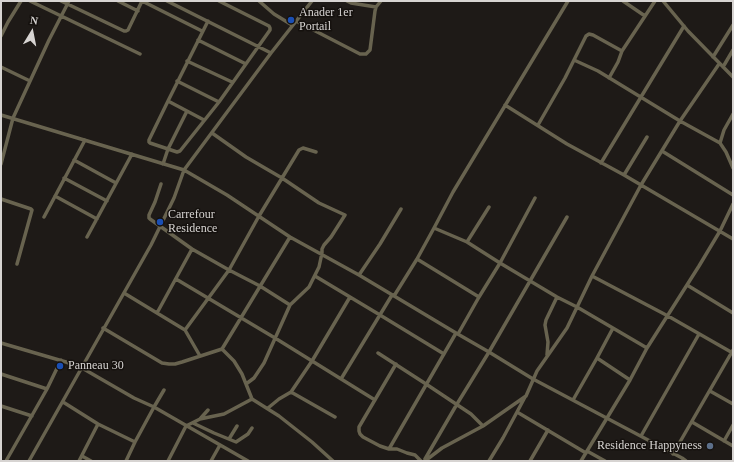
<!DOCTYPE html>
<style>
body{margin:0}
#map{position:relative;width:734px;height:462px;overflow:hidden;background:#1e1a17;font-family:Georgia,serif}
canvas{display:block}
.frame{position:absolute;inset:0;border:2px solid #d7d4d2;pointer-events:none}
.north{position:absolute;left:12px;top:12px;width:40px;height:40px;-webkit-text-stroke:3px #15110e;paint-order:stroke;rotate:10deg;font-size:11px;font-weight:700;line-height:16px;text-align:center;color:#d7d4d2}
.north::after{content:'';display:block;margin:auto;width:14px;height:18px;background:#d7d4d2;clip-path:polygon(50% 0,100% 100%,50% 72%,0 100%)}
</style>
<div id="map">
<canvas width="734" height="462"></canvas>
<div class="frame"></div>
<div class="north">N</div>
</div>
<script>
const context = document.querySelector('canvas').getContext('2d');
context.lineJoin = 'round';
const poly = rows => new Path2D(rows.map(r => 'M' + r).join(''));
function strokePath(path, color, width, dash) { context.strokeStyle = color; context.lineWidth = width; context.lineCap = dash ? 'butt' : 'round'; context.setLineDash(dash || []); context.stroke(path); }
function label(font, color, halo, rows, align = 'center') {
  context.font = font + ' Georgia,serif'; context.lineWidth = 3; context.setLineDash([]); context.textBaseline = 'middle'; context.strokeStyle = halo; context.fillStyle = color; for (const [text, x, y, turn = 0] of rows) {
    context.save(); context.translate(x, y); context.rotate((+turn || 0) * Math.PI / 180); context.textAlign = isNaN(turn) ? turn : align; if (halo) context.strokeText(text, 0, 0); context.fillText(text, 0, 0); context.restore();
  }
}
strokePath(poly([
 [30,1,140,54],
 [61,1,124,31,126,31,128,30,142,1],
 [118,1,138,11],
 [142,1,202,31],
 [167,1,271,53],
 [259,1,274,14,292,25],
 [347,1,351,3,376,7],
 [623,1,645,16],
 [663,1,688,31,733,77],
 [208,21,168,101,149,140,149,142,150,143,177,152,180,151,219,102,270,30,270,28,269,26,219,1],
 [296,21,360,54,366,54,370,50,375,11,376,7,381,1],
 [1,36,8,22,21,1],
 [198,40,246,64],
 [713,57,733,25],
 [574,60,598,71,680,121,720,143],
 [187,61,232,82],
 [1,67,30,81],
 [723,67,733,50],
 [609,78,618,62,622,51],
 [177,81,219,102],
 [168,101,204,120],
 [505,105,567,144,624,175,733,239],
 [733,114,724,130,720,143,726,152,733,168],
 [1,115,184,170,227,195,290,237,359,275,456,333,489,352,533,379,682,458,686,461],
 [538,125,565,78,586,36,589,34,593,35,622,51,655,1],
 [212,133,246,157,282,178,319,203,345,215,331,237,324,245,322,249,322,253,319,267,309,287,290,305,264,363,254,378,246,384],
 [662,151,733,195],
 [74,160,116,183],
 [601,163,684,26],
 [1,164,13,118,49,40,69,1],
 [163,164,168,149,187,111],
 [624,175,647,137],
 [64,178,107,201],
 [161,184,155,202,149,215,149,218,150,219,192,249,229,270,260,286,290,305],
 [55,196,97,219],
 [1,199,31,209,32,210,17,264],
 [44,217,85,140],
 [434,228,467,242,500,263,557,297,577,307,647,348],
 [87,237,132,154],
 [467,242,489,207],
 [417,259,479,297],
 [359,275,380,244,401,209],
 [315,276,380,315,444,354],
 [592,276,668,316,731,352],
 [176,279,275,338,375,400],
 [687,285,733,313],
 [124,293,185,330,200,356],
 [394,296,417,259,434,228,453,192,568,1],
 [157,313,192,249],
 [103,328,162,363,169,364,175,364,182,362,222,349,234,361,242,374,252,399,279,416,312,442,333,461],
 [613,328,597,358,630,380],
 [185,330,229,270,259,216,299,150,303,148,316,152],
 [458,334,479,297,500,263,535,198],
 [1,343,66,362,82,368,134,398,154,407,248,461],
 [222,349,290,237],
 [378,353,426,384,471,414,483,426],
 [547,355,548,342,545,325,546,320,557,297],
 [396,364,359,427,359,431,360,434,363,437,380,446,389,449,397,449,407,453,415,455,421,461],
 [1,374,47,389],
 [341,379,392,295],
 [710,391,733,404],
 [291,392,335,417],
 [525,397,517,412,586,453],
 [573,400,597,358],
 [63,402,98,424,135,442],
 [1,406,32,416],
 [268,408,279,399,291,392,312,361,350,297],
 [200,419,208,410],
 [692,422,733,446],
 [193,423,214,433,236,442,248,434,252,428],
 [641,436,699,334],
 [229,439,237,426],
 [724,441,733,425],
 [389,449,456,333],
 [587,451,605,461],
 [673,454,733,350],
 [82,456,91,461],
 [425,459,457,404,489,352,567,217],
 [6,461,47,389,61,360],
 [29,461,151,245,174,198,184,170,271,53,312,1],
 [79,461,98,424],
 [126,461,135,442,154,407,164,390],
 [168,461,186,426,200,419,224,414,252,399],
 [211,461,220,445],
 [425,461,442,448,483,426,526,396,537,371,567,328,592,276,641,185,680,121,719,64],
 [489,461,503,438,517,412],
 [530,461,548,430],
 [581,461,630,380,647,348,699,266,720,231,733,204]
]), '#68634f', 3.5);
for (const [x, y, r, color] of [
 [291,20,4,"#1a4fb4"],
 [160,222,4,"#1a4fb4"],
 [60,366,4,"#1a4fb4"],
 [710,446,4,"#5c6f8a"]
]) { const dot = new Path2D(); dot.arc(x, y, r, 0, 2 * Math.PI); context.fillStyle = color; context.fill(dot); strokePath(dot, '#15110e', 1.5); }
label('12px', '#d7d4d2', '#15110e', [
 ["Anader 1er",299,13],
 ["Portail",299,27],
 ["Carrefour",168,215],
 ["Residence",168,229],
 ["Panneau 30",68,366],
 ["Residence Happyness",702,446,"right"]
], 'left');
</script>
